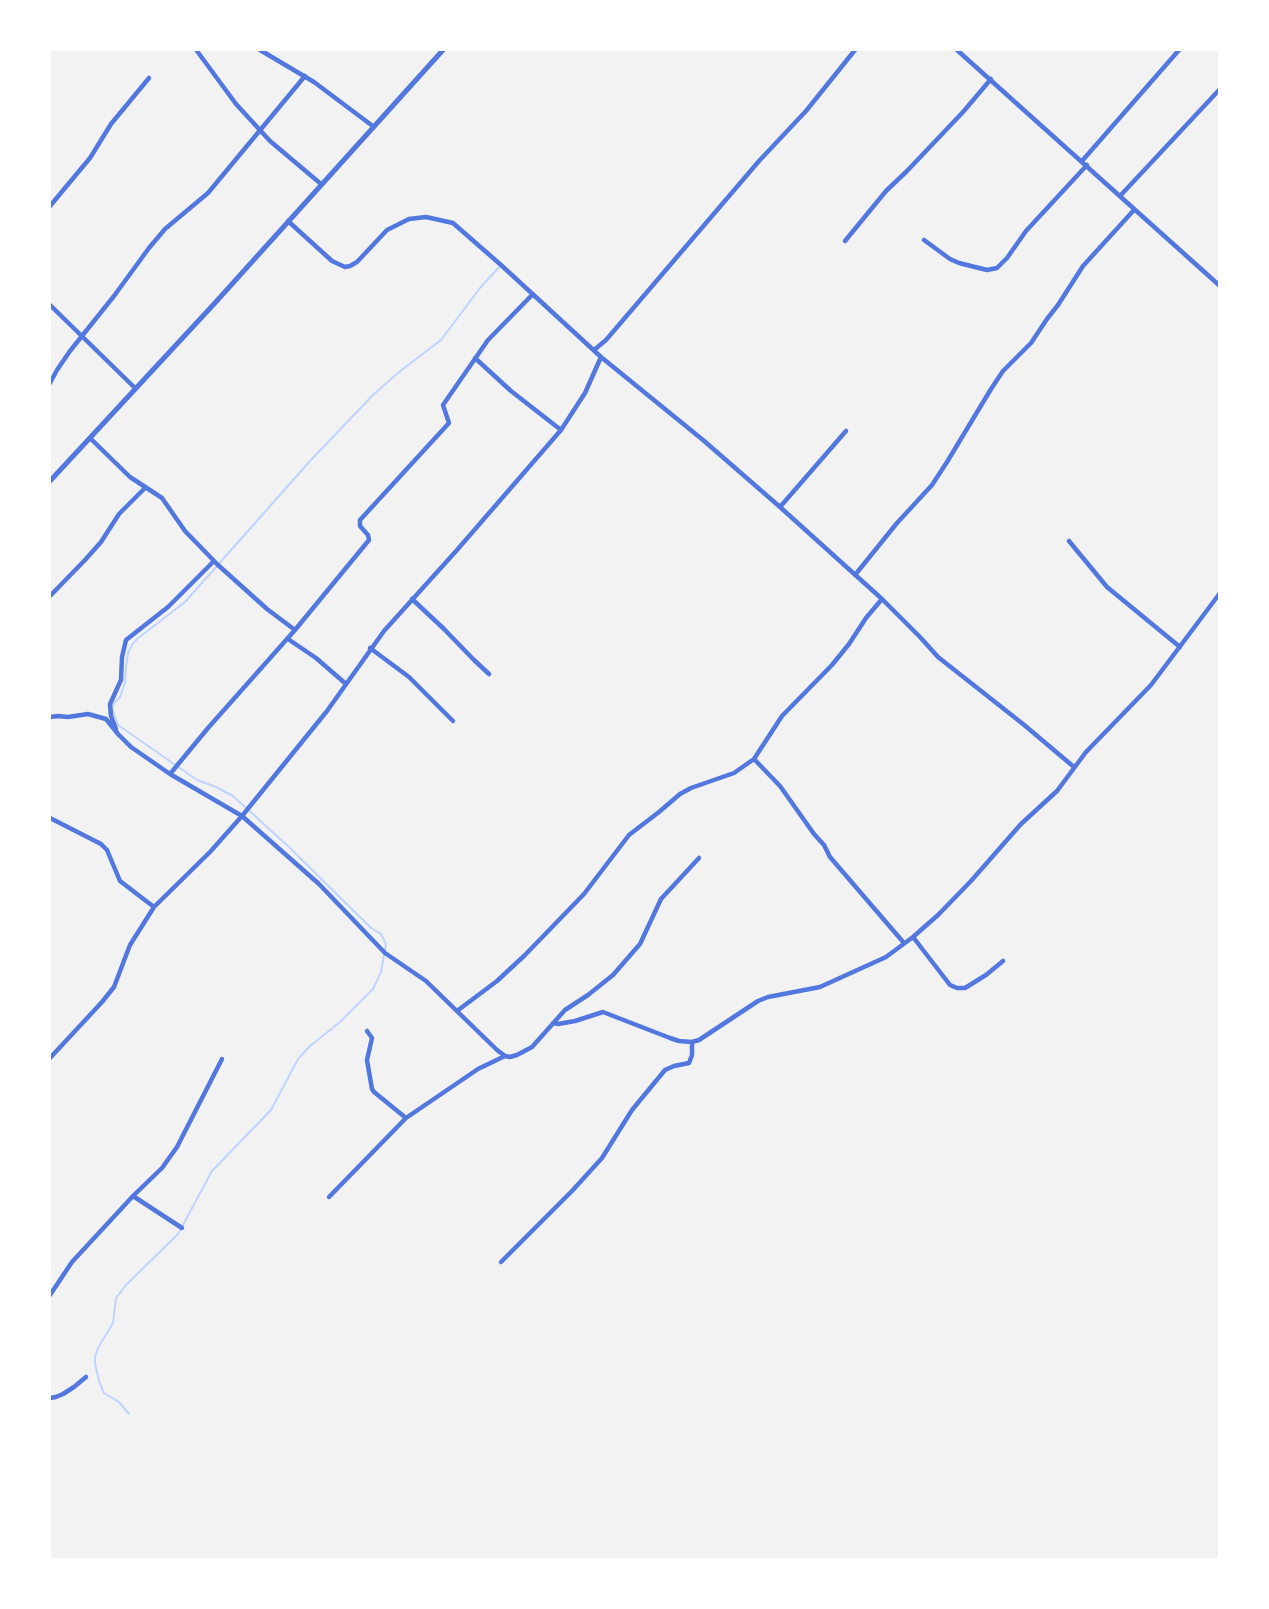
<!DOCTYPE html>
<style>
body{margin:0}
#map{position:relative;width:1269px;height:1609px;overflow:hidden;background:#f2f2f2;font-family:Lato,sans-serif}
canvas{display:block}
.frame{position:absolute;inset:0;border:51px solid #fff;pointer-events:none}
</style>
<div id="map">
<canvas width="1269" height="1609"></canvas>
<div class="frame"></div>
</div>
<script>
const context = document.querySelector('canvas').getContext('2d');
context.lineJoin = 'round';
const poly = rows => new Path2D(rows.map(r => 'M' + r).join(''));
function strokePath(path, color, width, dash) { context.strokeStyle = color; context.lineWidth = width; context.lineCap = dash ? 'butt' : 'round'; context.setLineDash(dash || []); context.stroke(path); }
strokePath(poly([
 [129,1414,119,1402,104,1393,99,1381,95,1363,95,1357,98,1348,113,1323,116,1298,126,1285,178,1234,212,1171,271,1110,298,1059,309,1047,340,1022,373,989,381,972,386,944,381,934,371,928,289,847,233,796,216,787,197,780,118,725,112,708,114,703,120,697,125,683,126,667,128,653,132,645,137,639,185,602,310,461,373,395,399,372,441,340,480,288,501,265]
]), '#bfd3fe', 2);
strokePath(poly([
 [260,50,314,82,374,127],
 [957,50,1220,286],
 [197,51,236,104,270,141,321,184],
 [1082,161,1179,50],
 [1120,196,1220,89],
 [50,206,90,158,111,124,149,78],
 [924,240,950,259,959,263,987,270,997,268,1007,258,1026,231,1087,165],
 [845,241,886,191,907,171,963,112,991,79],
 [50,305,135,388],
 [594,350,606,340,759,161,806,111,855,50],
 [601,357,703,440,780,507,882,599,920,637,938,657,1023,724,1074,767],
 [475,358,511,391,561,430],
 [50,383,57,370,70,351,114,296,149,248,165,229,208,193,305,76],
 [90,438,130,477,162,498,185,531,218,565,267,609,295,630],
 [780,507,846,431],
 [1069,541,1107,587,1180,647],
 [855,575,897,523,932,485,947,462,991,389,1003,371,1031,343,1047,319,1058,305,1083,266,1134,210],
 [50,596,85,560,101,542,119,514,145,488],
 [412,599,444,629,474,660,489,674],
 [288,639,316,658,346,684],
 [370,648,409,677,453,721],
 [50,717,58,716,68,717,88,714,106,719,118,734,131,747,170,774,242,816,319,884,385,953,426,981,497,1050,505,1056,510,1057,517,1055,532,1047,565,1010,588,995,613,975,640,944,661,899,699,858],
 [116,729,111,716,110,704,121,680,122,657,126,640,168,607,214,561],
 [754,759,780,786,814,834,824,845,830,857,904,943],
 [170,774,208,728,295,630,369,540,368,535,360,526,360,520,449,423,443,405,488,340,533,294],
 [50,818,101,844,107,850,120,881,154,907],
 [913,937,950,985,957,988,965,988,986,975,1003,961],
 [457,1011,497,981,525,955,584,894,629,835,659,812,680,794,691,788,734,773,754,759,782,716,832,665,849,644,866,618,882,599],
 [553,1023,558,1024,575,1021,603,1012,670,1038,679,1041,692,1042,699,1040,758,1001,768,997,820,987,886,957,913,937,938,915,971,881,1021,824,1057,791,1086,752,1151,685,1220,593],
 [367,1031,372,1038,367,1060,372,1089,374,1092,406,1118],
 [50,1058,102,1002,114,987,130,945,154,907,210,852,242,816,327,711,384,631,457,550,561,430,585,393,601,357,501,265,453,223,426,217,409,219,387,230,357,262,350,266,345,267,332,261,288,221],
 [133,1196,182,1228],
 [329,1197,406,1118,478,1069,505,1056],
 [501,1262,572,1191,602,1158,632,1110,665,1070,674,1066,689,1063,692,1055,692,1042],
 [50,1295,72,1262,133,1196,162,1168,177,1147,222,1059],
 [50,1398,56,1397,63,1394,74,1387,86,1377]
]), '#5277de', 4.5);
strokePath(poly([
 [50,481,214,304,443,50]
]), '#5277de', 5);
</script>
